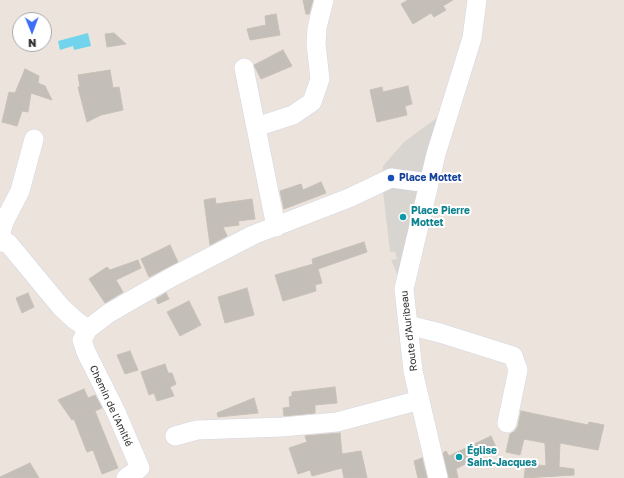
<!DOCTYPE html>
<meta charset="utf-8">
<style>
body{margin:0}
#map{position:relative;width:624px;height:478px;overflow:hidden;background:#ece4dc;font-family:"Golos Text",sans-serif}
canvas{display:block}
.north{position:absolute;left:12px;top:12px;width:40px;height:40px;box-sizing:border-box;background:#fff;border:1px solid #aaa;border-radius:50%;rotate:179deg;font-size:11px;font-weight:700;line-height:16px;text-align:center;color:#2a2a2a}
.north::after{content:'';display:block;margin:auto;width:14px;height:18px;background:#3f6ef6;clip-path:polygon(50% 0,100% 100%,50% 72%,0 100%)}
</style>
<div id="map">
<canvas width="624" height="478"></canvas>
<div class="north">N</div>
</div>
<script>
const context = document.querySelector('canvas').getContext('2d');
context.lineJoin = 'round';
function fillPath(path, color) { context.fillStyle = color; context.fill(path, 'evenodd'); }
const poly = rows => new Path2D(rows.map(r => 'M' + r).join(''));
function strokePath(path, color, width, dash) { context.strokeStyle = color; context.lineWidth = width; context.lineCap = dash ? 'butt' : 'round'; context.setLineDash(dash || []); context.stroke(path); }
function label(font, color, halo, rows, align = 'center') {
  context.font = font + ' "Golos Text",sans-serif'; context.lineWidth = 4; context.setLineDash([]); context.textBaseline = 'middle'; context.strokeStyle = halo; context.fillStyle = color; for (const [text, x, y, turn = 0] of rows) {
    context.save(); context.translate(x, y); context.rotate((+turn || 0) * Math.PI / 180); context.textAlign = isNaN(turn) ? turn : align; if (halo) context.strokeText(text, 0, 0); context.fillText(text, 0, 0); context.restore();
  }
}
fillPath(poly([
 [449,109,404,289,391,260,397,259,395,252,390,252,382,182,383,166,404,142]
]), '#d8d4cf');
fillPath(poly([
 [88,33,91,46,74,50,73,46,60,50,58,41]
]), '#71d4ec');
const building = poly([
 [303,0,313,0,309,14,306,14,303,0],
 [408,0,453,0,443,6,446,10,434,17,431,13,413,24,401,4,408,0],
 [276,14,280,35,250,40,247,29,266,25,265,16,276,14],
 [114,33,126,44,107,47,105,34,114,33],
 [283,50,292,66,261,79,254,65,283,50],
 [25,69,39,76,38,83,45,86,52,100,31,93,28,112,22,111,17,126,2,122,9,92,15,93,25,69],
 [110,70,113,88,119,87,123,110,101,115,87,122,78,87,80,87,78,75,110,70],
 [408,86,412,104,405,106,407,115,377,122,370,90,382,87,383,92,408,86],
 [321,182,326,193,284,209,280,191,301,184,303,190,321,182],
 [215,198,216,204,252,199,255,219,238,221,239,225,223,227,227,236,210,245,204,200,215,198],
 [364,242,367,252,318,269,322,283,315,285,316,291,283,301,275,275,313,264,312,259,364,242],
 [170,245,178,262,149,277,141,259,170,245],
 [138,260,141,268,116,280,123,292,105,303,89,279,107,267,110,270,138,260],
 [247,288,254,315,225,323,218,297,247,288],
 [28,293,34,307,22,313,16,298,28,293],
 [166,293,169,299,158,304,156,299,166,293],
 [189,301,201,325,180,336,167,312,189,301],
 [130,351,138,370,125,374,117,355,130,351],
 [165,364,168,373,172,373,176,384,170,387,174,396,157,401,154,393,149,395,141,372,165,364],
 [335,387,337,403,315,405,315,413,284,416,283,408,290,407,289,397,292,396,292,392,335,387],
 [84,389,88,398,95,395,102,408,95,411,118,468,102,474,93,450,87,452,74,419,72,420,58,400,84,389],
 [254,398,258,413,218,417,217,413,254,398],
 [521,411,588,425,589,422,604,425,598,450,560,443,559,467,574,469,574,475,524,478,526,463,546,466,545,443,524,439,520,455,506,452,510,434,515,431,518,426,521,411],
 [340,433,342,454,361,451,367,478,344,478,342,468,312,476,310,470,298,474,289,448,307,442,305,436,340,433],
 [491,436,496,447,456,469,458,478,449,478,443,453,446,451,449,456,491,436],
 [422,458,427,478,418,478,414,461,422,458],
 [30,463,39,478,0,478,0,477,30,463]
]);
fillPath(building, '#c4beb9');
strokePath(building, '#c7c0b6', 1);
const minor = poly([
 [244,68,276,227],
 [256,127,293,115,312,102,320,79,316,44,317,28,324,0],
 [0,242,8,243,61,307,75,320,88,329],
 [3,242,1,232,4,222,20,191,34,139],
 [408,325,440,333,513,356,518,370,507,423],
 [175,436,197,430,282,427,337,422,420,400],
 [126,478,140,468,116,412,86,352,82,340,88,329,109,313,170,278,253,235,349,198,391,178,429,183],
 [438,478,413,371,404,289,436,154,472,38,477,0]
]);
strokePath(minor, '#d2d6e3', 20);
strokePath(minor, '#fff', 19);
for (const [x, y, r, color] of [
 [391,178,4,"#1a4fb4"],
 [403,217,4,"#0f9aa8"],
 [459,457,4,"#0f9aa8"]
]) { const dot = new Path2D(); dot.arc(x, y, r, 0, 2 * Math.PI); context.fillStyle = color; context.fill(dot); strokePath(dot, '#fff', 1.5); }
label('bold 10px', '#164399', '#fff', [
 ["Place Mottet",399,178]
], 'left');
label('bold 10px', '#0d838f', '#fff', [
 ["Place Pierre",411,211],
 ["Mottet",411,223],
 ["Église",467,451],
 ["Saint-Jacques",467,463]
], 'left');
label('10px', '#2a2a2a', '#fff', [
 ["Route d'Auribeau",409,331,-97],
 ["Chemin de l'Amitié",111,406,65]
]);
</script>
